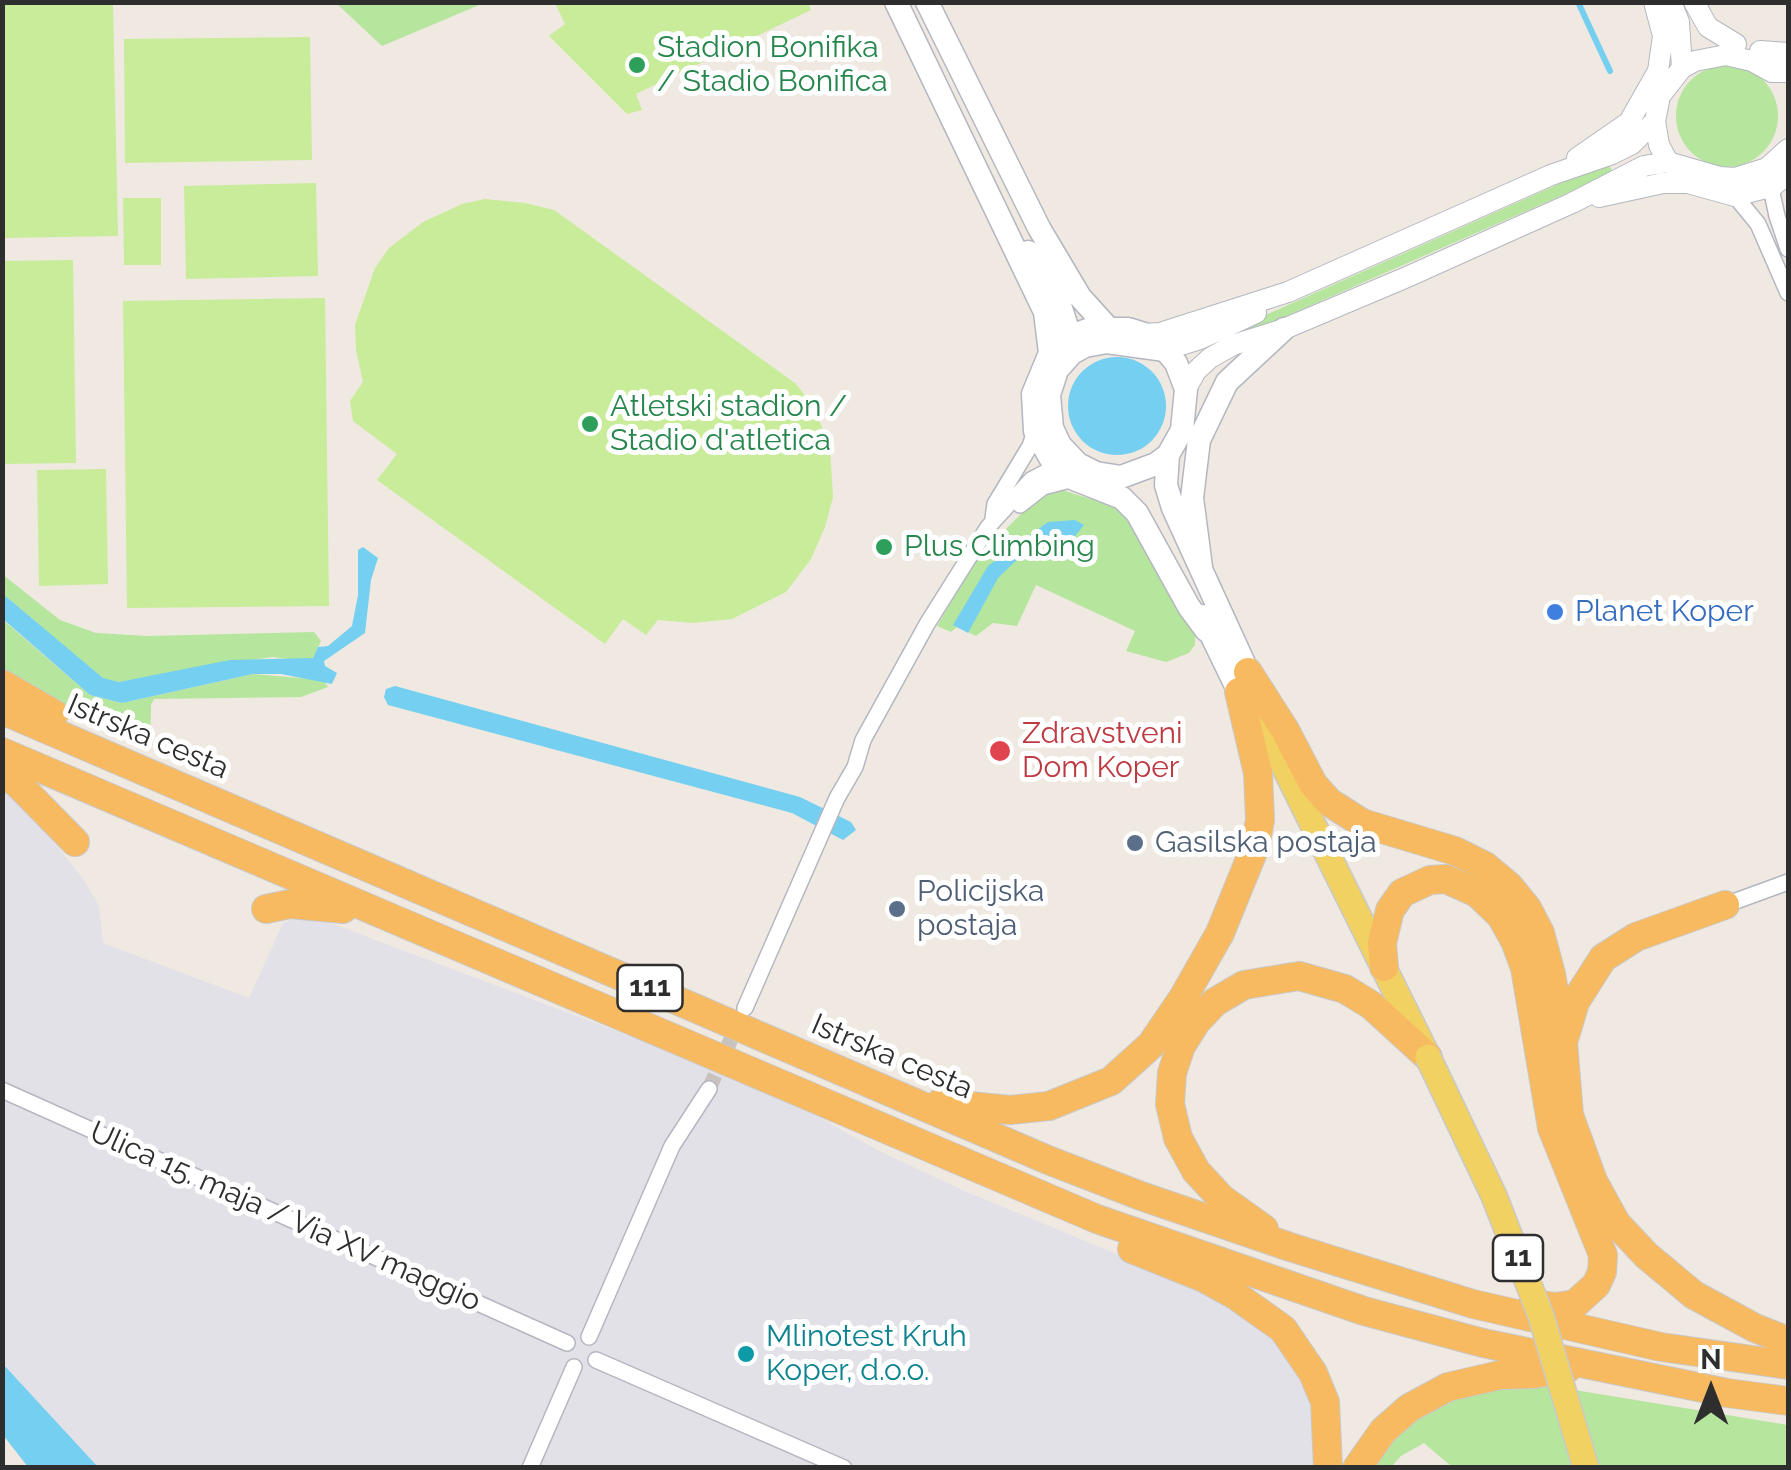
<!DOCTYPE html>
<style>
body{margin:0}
#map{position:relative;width:1791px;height:1470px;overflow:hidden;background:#efe9e1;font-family:Raleway,sans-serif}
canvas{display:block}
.frame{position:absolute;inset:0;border:5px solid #2e2e2e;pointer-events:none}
.north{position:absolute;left:1661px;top:1340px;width:100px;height:100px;-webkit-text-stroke:8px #fff;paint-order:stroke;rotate:0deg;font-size:28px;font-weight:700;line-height:40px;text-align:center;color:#2e2e2e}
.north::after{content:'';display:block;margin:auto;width:35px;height:45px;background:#2e2e2e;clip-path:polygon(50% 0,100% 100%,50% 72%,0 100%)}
</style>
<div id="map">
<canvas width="1791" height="1470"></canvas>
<div class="frame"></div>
<div class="north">N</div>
</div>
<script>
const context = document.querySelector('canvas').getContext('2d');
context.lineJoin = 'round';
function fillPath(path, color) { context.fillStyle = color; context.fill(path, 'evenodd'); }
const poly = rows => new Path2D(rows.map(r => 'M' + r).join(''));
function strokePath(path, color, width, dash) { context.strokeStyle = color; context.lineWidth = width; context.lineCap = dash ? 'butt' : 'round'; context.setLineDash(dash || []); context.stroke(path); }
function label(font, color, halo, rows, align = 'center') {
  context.font = font + ' Raleway,sans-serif'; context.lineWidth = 10; context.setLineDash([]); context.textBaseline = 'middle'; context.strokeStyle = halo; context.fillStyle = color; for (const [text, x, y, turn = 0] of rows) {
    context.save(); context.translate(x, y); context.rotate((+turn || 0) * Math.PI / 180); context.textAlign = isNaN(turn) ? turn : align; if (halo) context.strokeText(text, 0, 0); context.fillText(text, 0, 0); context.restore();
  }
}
fillPath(poly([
 [2,784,21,801,84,880,99,906,103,943,249,998,283,923,307,914,656,1046,815,1115,879,1151,967,1192,1199,1288,1248,1313,1284,1343,1311,1394,1318,1467,98,1467,3,1364]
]), '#e3e1e8');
fillPath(poly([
 [336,3,484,3,382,46],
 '1676 116a51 51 0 1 1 102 0a51 51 0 1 1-102 0Z',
 [1608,162,1613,173,1216,347,1212,339],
 [1062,490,1123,509,1195,633,1195,645,1189,653,1166,662,1126,651,1135,631,1036,585,1017,626,993,623,976,636,957,627,951,632,937,626,978,557,1042,493],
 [2,574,60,620,96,633,148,636,314,632,321,641,313,658,294,660,272,657,119,682,103,679,3,594],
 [2,619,90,695,122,703,253,674,324,680,328,687,301,697,154,699,151,705,150,749,63,715,3,675],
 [1538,1384,1788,1425,1788,1467,1452,1467,1424,1443,1401,1456,1391,1467,1366,1468,1374,1455,1422,1415,1467,1391]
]), '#b6e59e');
fillPath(poly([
 [2,3,113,3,118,236,3,238],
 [808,3,811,10,636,94,642,110,627,114,549,36,565,24,555,3],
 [310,37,312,160,125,163,124,39],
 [316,183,318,276,186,279,184,186],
 [123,198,161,198,161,265,124,265],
 [485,199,525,203,554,210,795,383,812,404,830,446,833,497,825,527,811,559,786,592,732,619,693,623,658,620,646,635,623,619,605,644,377,480,397,454,353,421,350,401,363,382,356,350,355,325,375,268,389,248,423,222,462,204],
 [73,260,76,463,3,464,3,261],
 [325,298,329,606,127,608,123,301],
 [106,469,108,584,39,586,37,470]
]), '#c9ec9a');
fillPath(poly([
 '1068 406a49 49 0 1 1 98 0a49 49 0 1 1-98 0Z',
 [1075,520,1084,525,1075,536,1054,536,1025,552,998,578,968,633,953,625,988,566,1048,522],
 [363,547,378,558,371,580,365,633,324,661,325,666,337,673,332,684,281,674,253,674,122,703,90,695,3,619,3,594,103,678,119,682,230,660,313,658,318,647,328,646,352,626,358,595,358,550],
 [395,686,800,797,851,822,856,830,843,840,792,813,388,705,384,697,386,689],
 [2,1364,3,1364,98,1467,28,1467,3,1435]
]), '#75cff0');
strokePath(poly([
 [1578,2,1610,71]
]), '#75cff0', 6);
strokePath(poly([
 [709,1089,739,1021]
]), '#c8c4bd', 15, [15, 8]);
const minor = poly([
 [1774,176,1772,193,1777,216,1788,249],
 [1735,196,1758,224,1788,293],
 [1020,505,1043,487,1074,479],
 [993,518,995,504,1030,446,1035,431],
 [1725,905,1788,882],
 [745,1008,837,798,855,767,863,740,927,624,988,527,1031,480,1048,471,1065,467],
 [2,1090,567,1343],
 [589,1337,672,1146,709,1089],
 [596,1360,844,1468],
 [530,1468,574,1367]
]);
const tertiary = poly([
 [1671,2,1679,22,1682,68],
 [1694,2,1708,27,1736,44],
 [1760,51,1788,53],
 [1788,72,1772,72,1752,61,1726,55,1695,61,1682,68,1660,96,1655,121,1659,145,1666,158,1688,183,1735,196,1773,186,1788,174],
 [1577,158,1629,122,1658,71,1663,36,1654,2],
 [1599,197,1663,183,1688,183],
 [1144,334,1160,333,1288,292,1551,175,1612,154,1632,144,1655,121],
 [1165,350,1200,339,1256,313],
 [1186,389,1196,371,1210,358,1233,345,1284,329,1407,277,1572,203,1644,166,1668,162,1720,177,1735,178,1767,168,1788,149]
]);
const secondary = poly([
 [896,2,1045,312,1050,353],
 [927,2,1039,228,1080,297,1108,328],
 [1028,252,1060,305,1068,330,1066,350],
 [1165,350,1107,342,1085,346,1072,353,1057,370,1049,395,1052,428,1060,445,1078,464,1096,473,1121,477,1156,464,1168,455,1182,430,1186,389,1176,363,1165,350,1144,334,1128,329,1090,329,1076,334,1050,353,1033,394,1035,431,1052,461,1074,479,1122,498,1137,513,1189,607,1206,630],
 [1168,455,1166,485,1173,508,1248,672],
 [1201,567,1192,498,1199,440,1227,382,1284,329],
 [1202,616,1239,692]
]);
const primary = poly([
 [1244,700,1275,748,1425,1051]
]);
const trunk = poly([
 [1248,672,1285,730,1313,784,1329,802,1362,823,1455,851,1485,866,1509,886,1527,908,1540,933,1551,974,1563,1042,1569,1115,1593,1181,1616,1223,1646,1255,1694,1295,1755,1328,1788,1341],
 [2,684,54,714],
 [2,710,1048,1160,1141,1196,1290,1247,1473,1304,1661,1347,1788,1365],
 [2,752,1097,1219,1364,1311,1483,1343,1727,1393,1788,1401],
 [2,774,17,783,75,842],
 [266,909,290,904,343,909],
 [1384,967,1382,943,1390,910,1402,893,1430,880,1446,879,1477,893,1501,916,1515,941,1525,968,1552,1128,1603,1255,1602,1272,1596,1285,1575,1304,1556,1307,1533,1304],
 [1565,1036,1575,1002,1603,958,1636,937,1725,905],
 [940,1103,1010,1110,1049,1106,1111,1081,1151,1045,1183,998,1220,933,1255,847,1260,820,1258,773,1239,692],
 [1264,1229,1222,1199,1196,1171,1178,1138,1170,1104,1172,1073,1181,1046,1196,1022,1215,1002,1244,985,1299,976,1345,989,1371,1005,1428,1057],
 [1132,1249,1204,1278,1235,1295,1283,1329,1313,1373,1325,1402,1328,1468],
 [1357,1468,1383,1431,1409,1408,1448,1387,1500,1375,1534,1374,1568,1368]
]);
strokePath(minor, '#b4b7c1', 18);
strokePath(tertiary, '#b4b7c1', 22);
strokePath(secondary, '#b4b7c1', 25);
strokePath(primary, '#c9c9c9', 28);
strokePath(trunk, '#c9c9c9', 30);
strokePath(minor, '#fff', 15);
strokePath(tertiary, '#fff', 20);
strokePath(secondary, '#fff', 22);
strokePath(primary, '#f2d163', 25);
strokePath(trunk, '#f8ba60', 28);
const primaryBridge = poly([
 [1428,1057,1494,1196,1541,1316,1586,1468]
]);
strokePath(primaryBridge, '#c9c9c9', 28, []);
strokePath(primaryBridge, '#f2d163', 25);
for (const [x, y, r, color] of [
 [637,65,10,"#2e9e5b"],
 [590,424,10,"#2e9e5b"],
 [884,547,10,"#2e9e5b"],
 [1555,612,10,"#3f7fe0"],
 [1000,751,12,"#e0444e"],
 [1135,843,10,"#5c6f8a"],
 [897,909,10,"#5c6f8a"],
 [746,1354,10,"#0f9aa8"]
]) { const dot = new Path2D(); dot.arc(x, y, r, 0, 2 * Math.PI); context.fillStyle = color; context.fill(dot); strokePath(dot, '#fff', 4); }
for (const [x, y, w] of [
 [650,988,65],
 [1518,1258,50]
]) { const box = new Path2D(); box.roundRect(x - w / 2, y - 23, w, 46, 8); context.fillStyle = '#fff'; context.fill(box); strokePath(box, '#2e2e2e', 2.5); }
label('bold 28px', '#2e2e2e', null, [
 ["111",650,988],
 ["11",1518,1258]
]);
label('30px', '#27864d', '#fff', [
 ["Stadion Bonifika",657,48],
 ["/ Stadio Bonifica",657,82],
 ["Atletski stadion /",610,407],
 ["Stadio d'atletica",610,441],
 ["Plus Climbing",904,547]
], 'left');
label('30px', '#366cbe', '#fff', [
 ["Planet Koper",1575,612]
], 'left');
label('30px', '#be3a42', '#fff', [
 ["Zdravstveni",1022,734],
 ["Dom Koper",1022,768]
], 'left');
label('30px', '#2e2e2e', '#fff', [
 ["Istrska cesta",148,737,23],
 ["Istrska cesta",892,1057,23],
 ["Ulica 15. maja / Via XV maggio",285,1217,24]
]);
label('30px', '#4e5e75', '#fff', [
 ["Gasilska postaja",1155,843],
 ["Policijska",917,892],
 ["postaja",917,926]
], 'left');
label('30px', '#0d838f', '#fff', [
 ["Mlinotest Kruh",766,1337],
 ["Koper, d.o.o.",766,1371]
], 'left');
</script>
